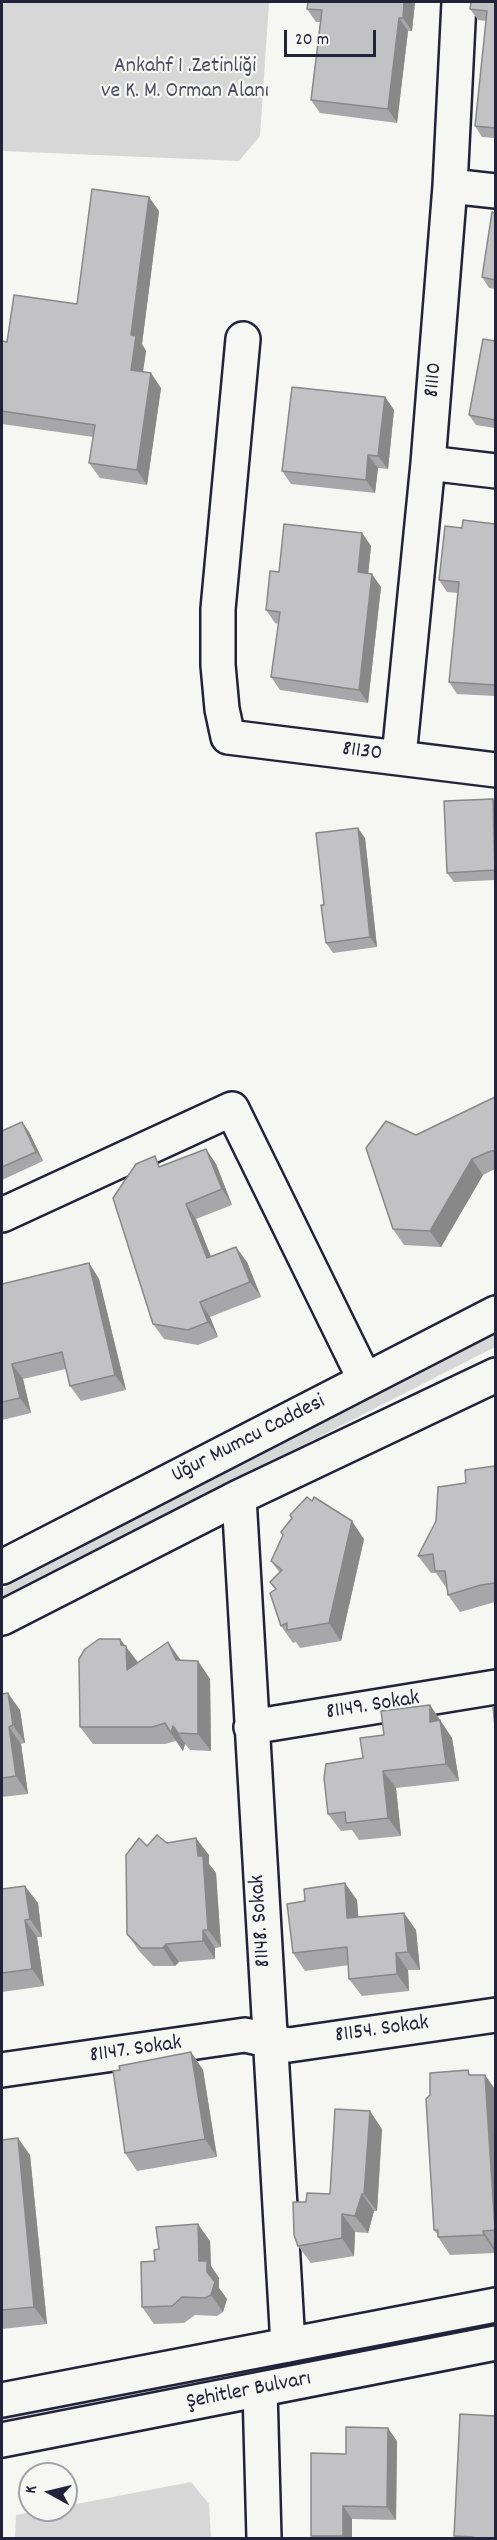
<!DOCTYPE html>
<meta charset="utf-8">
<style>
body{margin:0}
#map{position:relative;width:497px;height:2540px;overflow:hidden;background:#f6f6f2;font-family:Dekko,sans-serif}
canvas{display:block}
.frame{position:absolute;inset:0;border:3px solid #22223b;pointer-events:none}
.north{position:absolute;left:18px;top:2462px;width:60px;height:60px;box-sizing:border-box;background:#f6f6f2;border:2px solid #a1a1a9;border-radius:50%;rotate:278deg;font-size:16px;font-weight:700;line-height:24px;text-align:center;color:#22223b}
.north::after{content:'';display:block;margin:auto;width:21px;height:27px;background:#22223b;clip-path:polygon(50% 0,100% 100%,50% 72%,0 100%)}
.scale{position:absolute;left:284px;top:30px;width:92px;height:27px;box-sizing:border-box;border:3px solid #22223b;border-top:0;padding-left:8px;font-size:18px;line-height:21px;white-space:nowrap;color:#22223b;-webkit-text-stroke:4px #f6f6f2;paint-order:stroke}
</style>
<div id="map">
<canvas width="497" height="2540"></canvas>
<div class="frame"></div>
<div class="north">K</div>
<div class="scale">20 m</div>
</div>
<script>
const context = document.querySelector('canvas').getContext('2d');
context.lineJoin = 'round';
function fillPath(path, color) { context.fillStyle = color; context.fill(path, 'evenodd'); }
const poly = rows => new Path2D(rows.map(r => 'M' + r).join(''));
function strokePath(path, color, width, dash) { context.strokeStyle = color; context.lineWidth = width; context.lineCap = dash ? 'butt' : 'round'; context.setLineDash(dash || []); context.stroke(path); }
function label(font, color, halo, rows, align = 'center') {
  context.font = font + ' Dekko,sans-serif'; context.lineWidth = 4.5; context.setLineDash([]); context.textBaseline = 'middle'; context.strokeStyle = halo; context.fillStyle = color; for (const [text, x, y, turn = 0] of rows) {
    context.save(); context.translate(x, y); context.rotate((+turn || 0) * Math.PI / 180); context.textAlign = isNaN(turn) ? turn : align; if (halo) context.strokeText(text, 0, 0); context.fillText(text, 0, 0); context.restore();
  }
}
fillPath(poly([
 [2,2,269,2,260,136,239,161,2,151],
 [495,1333,495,1347,2,1599,2,1589],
 [495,2316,495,2326,2,2421,2,2413],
 [191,2482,209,2504,211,2538,15,2538,16,2515,43,2510,66,2510,66,2506]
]), '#d7d7d7');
const minor = poly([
 [450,186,496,191],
 [243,339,218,609,218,665,222,709,228,737,496,770],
 [428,463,496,471],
 [399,757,428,463,450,186,459,2],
 [2,1215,232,1109,365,1380],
 [239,1497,288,2345],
 [2,1567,496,1313],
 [2,1618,239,1497,496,1375],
 [251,1727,496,1687],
 [2,2070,245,2035,289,2045,496,2015],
 [260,2390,264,2538]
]);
const major = poly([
 [2,2400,496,2305],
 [2,2440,496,2343]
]);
strokePath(minor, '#22223b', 38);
strokePath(major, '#22223b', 38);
strokePath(minor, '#f6f6f2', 33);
strokePath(major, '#f6f6f2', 33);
fillPath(poly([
 [308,2,415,2,412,31,408,31,397,123,320,113,311,100,320,22,316,22,307,9],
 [495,2,495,138,482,137,475,126,486,21,478,20,470,9],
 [159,211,142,344,146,351,143,372,161,388,147,485,100,478,89,463,93,437,2,424,2,341,7,342,77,304],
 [495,213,495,289,489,288,482,277],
 [495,341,495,428,476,425,469,415],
 [385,397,394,410,388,469,378,468,375,493,291,484,282,471],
 [495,524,495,696,457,694,449,682,458,593,447,592,439,580,462,528],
 [362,533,371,546,368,574,381,587,368,703,280,690,271,677,279,624,275,623,266,610,279,572],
 [495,803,495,880,454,882,447,873],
 [365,838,377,947,333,953,326,943],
 [495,1097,495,1169,483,1175,441,1247,404,1245,393,1229,416,1135],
 [22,1122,29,1132,43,1161,2,1180,2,1131],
 [206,1149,216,1164,232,1205,196,1219,211,1257,247,1262,261,1297,210,1317,218,1337,198,1345,164,1339,153,1324,161,1166],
 [89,1263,99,1279,126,1390,81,1401,70,1386,66,1369,23,1379,31,1413,2,1420,2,1284],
 [495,1466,495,1602,460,1612,448,1595,447,1589,436,1573,431,1573,418,1556,466,1483],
 [364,1539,341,1641,300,1648,296,1642,293,1643,281,1626,280,1573,271,1561],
 [120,1639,138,1662,180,1660,198,1661,210,1679,211,1751,190,1750,185,1744,183,1751,176,1741,165,1744,93,1744,80,1727],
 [2,1694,20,1710,25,1743,21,1744,28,1794,2,1797],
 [430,1705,452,1738,459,1781,396,1788,401,1836,359,1840,352,1830,341,1831,328,1814,363,1758,384,1735],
 [167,1843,209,1855,209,1864,216,1873,221,1947,215,1948,215,1959,179,1962,175,1966,153,1966,140,1952,127,1934,147,1846],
 [2,1889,38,1903,42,1937,37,1937,44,1986,2,1992],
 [357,1900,358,1917,416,1930,420,1970,408,1970,409,1991,362,1996,349,1979,349,1965,305,1971,293,1953,305,1901],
 [191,2052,203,2070,217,2157,137,2171,125,2153],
 [472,2075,495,2089,495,2253,450,2255,438,2237,438,2235,434,2230],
 [382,2129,377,2211,374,2211,368,2233,355,2232,354,2256,311,2263,298,2246,306,2202,330,2194],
 [2,2140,30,2155,47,2324,2,2329],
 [210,2241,211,2266,219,2278,219,2288,227,2299,223,2312,217,2316,195,2315,184,2323,154,2324,142,2307,155,2261],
 [397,2441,396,2520,352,2519,352,2538,312,2538,311,2536],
 [454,2536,495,2538,455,2538]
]), '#a7a7a9');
fillPath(poly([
 [404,2,415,2,412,31,403,18],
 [399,18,408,31,397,123,388,109],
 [149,197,159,211,142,344,146,351,141,385,131,370,131,335],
 [151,373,161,388,147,485,137,470],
 [385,397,394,410,388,469,378,456],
 [368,455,378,468,375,493,366,480],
 [362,533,371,546,367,586,358,572],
 [372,574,381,587,368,703,359,690],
 [493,799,495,803,495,858],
 [358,828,365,838,377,947,370,937],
 [22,1122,29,1132,43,1161,36,1152],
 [206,1149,216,1164,232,1205,222,1189],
 [472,1159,483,1175,441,1247,430,1231],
 [186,1204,196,1219,218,1274,207,1258],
 [236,1247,247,1262,261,1297,250,1282],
 [89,1263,99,1279,126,1390,115,1375],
 [200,1302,210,1317,218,1337,208,1322],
 [12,1364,23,1379,31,1413,20,1398],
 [352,1521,364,1539,341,1641,329,1623],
 [120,1639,138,1663,127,1670,121,1645],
 [168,1642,180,1659,188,1677,176,1660],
 [198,1661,210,1679,211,1751,198,1734],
 [8,1693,20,1710,25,1743,13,1725],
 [430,1705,452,1738,459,1781,446,1764,430,1722],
 [173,1726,185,1744,183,1751,171,1733],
 [9,1727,21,1744,28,1794,16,1776],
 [383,1771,396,1788,401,1836,388,1818],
 [196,1838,209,1855,209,1864,216,1873,221,1947,208,1930,198,1856],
 [345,1883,357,1900,360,1936,347,1918],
 [25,1886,38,1903,42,1937,30,1919],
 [404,1913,416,1930,420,1970,408,1952],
 [25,1920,37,1937,44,1986,32,1969],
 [203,1930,215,1948,215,1959,203,1941],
 [166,1944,179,1962,175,1966,163,1948],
 [396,1953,408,1970,409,1991,397,1974],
 [191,2052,203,2070,217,2157,205,2139],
 [485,2075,495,2089,495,2230],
 [370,2111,382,2129,377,2211,364,2194],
 [18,2138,30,2155,47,2324,34,2307],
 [362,2194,374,2211,368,2233,355,2216],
 [342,2214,355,2232,354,2256,342,2238],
 [198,2224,210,2241,211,2266,219,2278,219,2288,227,2299,223,2312,211,2295,199,2261],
 [483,2231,495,2249,495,2252,484,2235],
 [388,2428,397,2441,396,2520,387,2507],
 [343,2506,352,2519,352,2538,345,2538,343,2536]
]), '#888889');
const building = poly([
 [308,2,404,2,403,18,399,18,388,109,311,100,322,10,307,9,308,2],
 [471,2,495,2,495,128,475,126,487,11,470,9,471,2],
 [92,189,149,197,131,335,136,336,131,370,151,373,137,470,89,463,95,425,2,411,2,341,7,342,14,295,77,304,92,189],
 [492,212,495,213,495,280,482,277,492,212],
 [483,339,495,341,495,420,469,415,483,339],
 [292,387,385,397,378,456,368,455,366,480,282,471,292,387],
 [463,520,495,524,495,685,449,682,459,582,439,580,445,526,462,528,463,520],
 [284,524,362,533,358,572,372,574,359,690,271,677,280,612,266,610,270,571,279,572,284,524],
 [493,799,495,870,447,873,444,801,493,799],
 [358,828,370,937,326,943,321,905,324,905,316,833,358,828],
 [495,1097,495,1151,491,1151,472,1159,430,1231,393,1229,366,1148,386,1121,416,1135,495,1097],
 [22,1122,36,1152,2,1167,2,1131,22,1122],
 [206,1149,222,1189,186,1204,207,1258,236,1247,250,1282,200,1302,208,1322,188,1330,153,1324,113,1198,136,1164,155,1156,159,1167,206,1149],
 [89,1263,115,1375,70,1386,62,1352,12,1364,20,1398,2,1402,2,1284,89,1263],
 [495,1466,495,1583,481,1585,448,1595,445,1571,435,1571,433,1554,418,1556,436,1521,438,1487,466,1483,465,1470,495,1466],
 [307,1497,312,1501,314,1497,352,1521,329,1623,287,1630,287,1623,281,1626,270,1593,276,1589,270,1582,282,1570,271,1561,283,1535,281,1532,292,1518,290,1515,307,1497],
 [99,1639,120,1639,121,1645,126,1646,127,1670,168,1642,176,1660,198,1661,198,1734,178,1733,173,1726,171,1733,165,1723,152,1727,80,1727,79,1659,85,1649,99,1639],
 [8,1693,13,1725,9,1727,16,1776,2,1778,2,1694,8,1693],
 [430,1705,430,1722,440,1720,446,1764,383,1771,388,1818,346,1823,345,1812,328,1814,324,1778,326,1764,363,1758,360,1738,384,1735,381,1711,430,1705],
 [493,1707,495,1707,495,1727,493,1707],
 [157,1835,167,1843,196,1838,198,1856,203,1856,208,1930,203,1930,203,1941,166,1944,163,1948,141,1948,127,1934,126,1855,139,1838,147,1846,157,1835],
 [345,1883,347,1918,404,1913,408,1952,396,1953,397,1974,349,1979,347,1947,293,1953,287,1904,305,1901,304,1889,345,1883],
 [25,1886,30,1919,25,1920,32,1969,2,1973,2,1889,25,1886],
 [191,2052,205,2139,125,2153,113,2071,120,2070,119,2066,191,2052],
 [468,2070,469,2075,485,2075,495,2230,483,2231,484,2235,438,2237,438,2230,434,2230,426,2099,430,2095,430,2073,468,2070],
 [335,2109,370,2111,364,2194,362,2194,355,2216,342,2214,342,2238,298,2246,294,2235,293,2202,306,2202,307,2193,330,2194,335,2109],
 [18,2138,34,2307,2,2310,2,2140,18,2138],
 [198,2224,199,2261,207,2261,207,2272,215,2282,211,2295,205,2298,182,2297,172,2306,142,2307,141,2262,155,2261,154,2250,159,2249,156,2227,198,2224],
 [460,2414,495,2416,495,2538,473,2538,473,2537,454,2536,460,2414],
 [346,2427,388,2428,387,2507,343,2506,343,2536,311,2536,311,2453,346,2454,346,2427]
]);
fillPath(building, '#c2c2c4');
strokePath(building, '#888889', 1.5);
label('22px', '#4f4f62', '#f6f6f2', [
 ["Ankahf 1 .Zetinliği",185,68],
 ["ve K. M. Orman Alanı",185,93]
]);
label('22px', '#22223b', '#f6f6f2', [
 ["81110",435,380,-85],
 ["81130",362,753,7],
 ["Uğur Mumcu Caddesi",249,1440,-27],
 ["81149. Sokak",373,1707,-9],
 ["81148. Sokak",262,1921,-94],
 ["81154. Sokak",382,2031,-8],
 ["81147. Sokak",136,2051,-8],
 ["Şehitler Bulvarı",249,2392,-11]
]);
</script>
